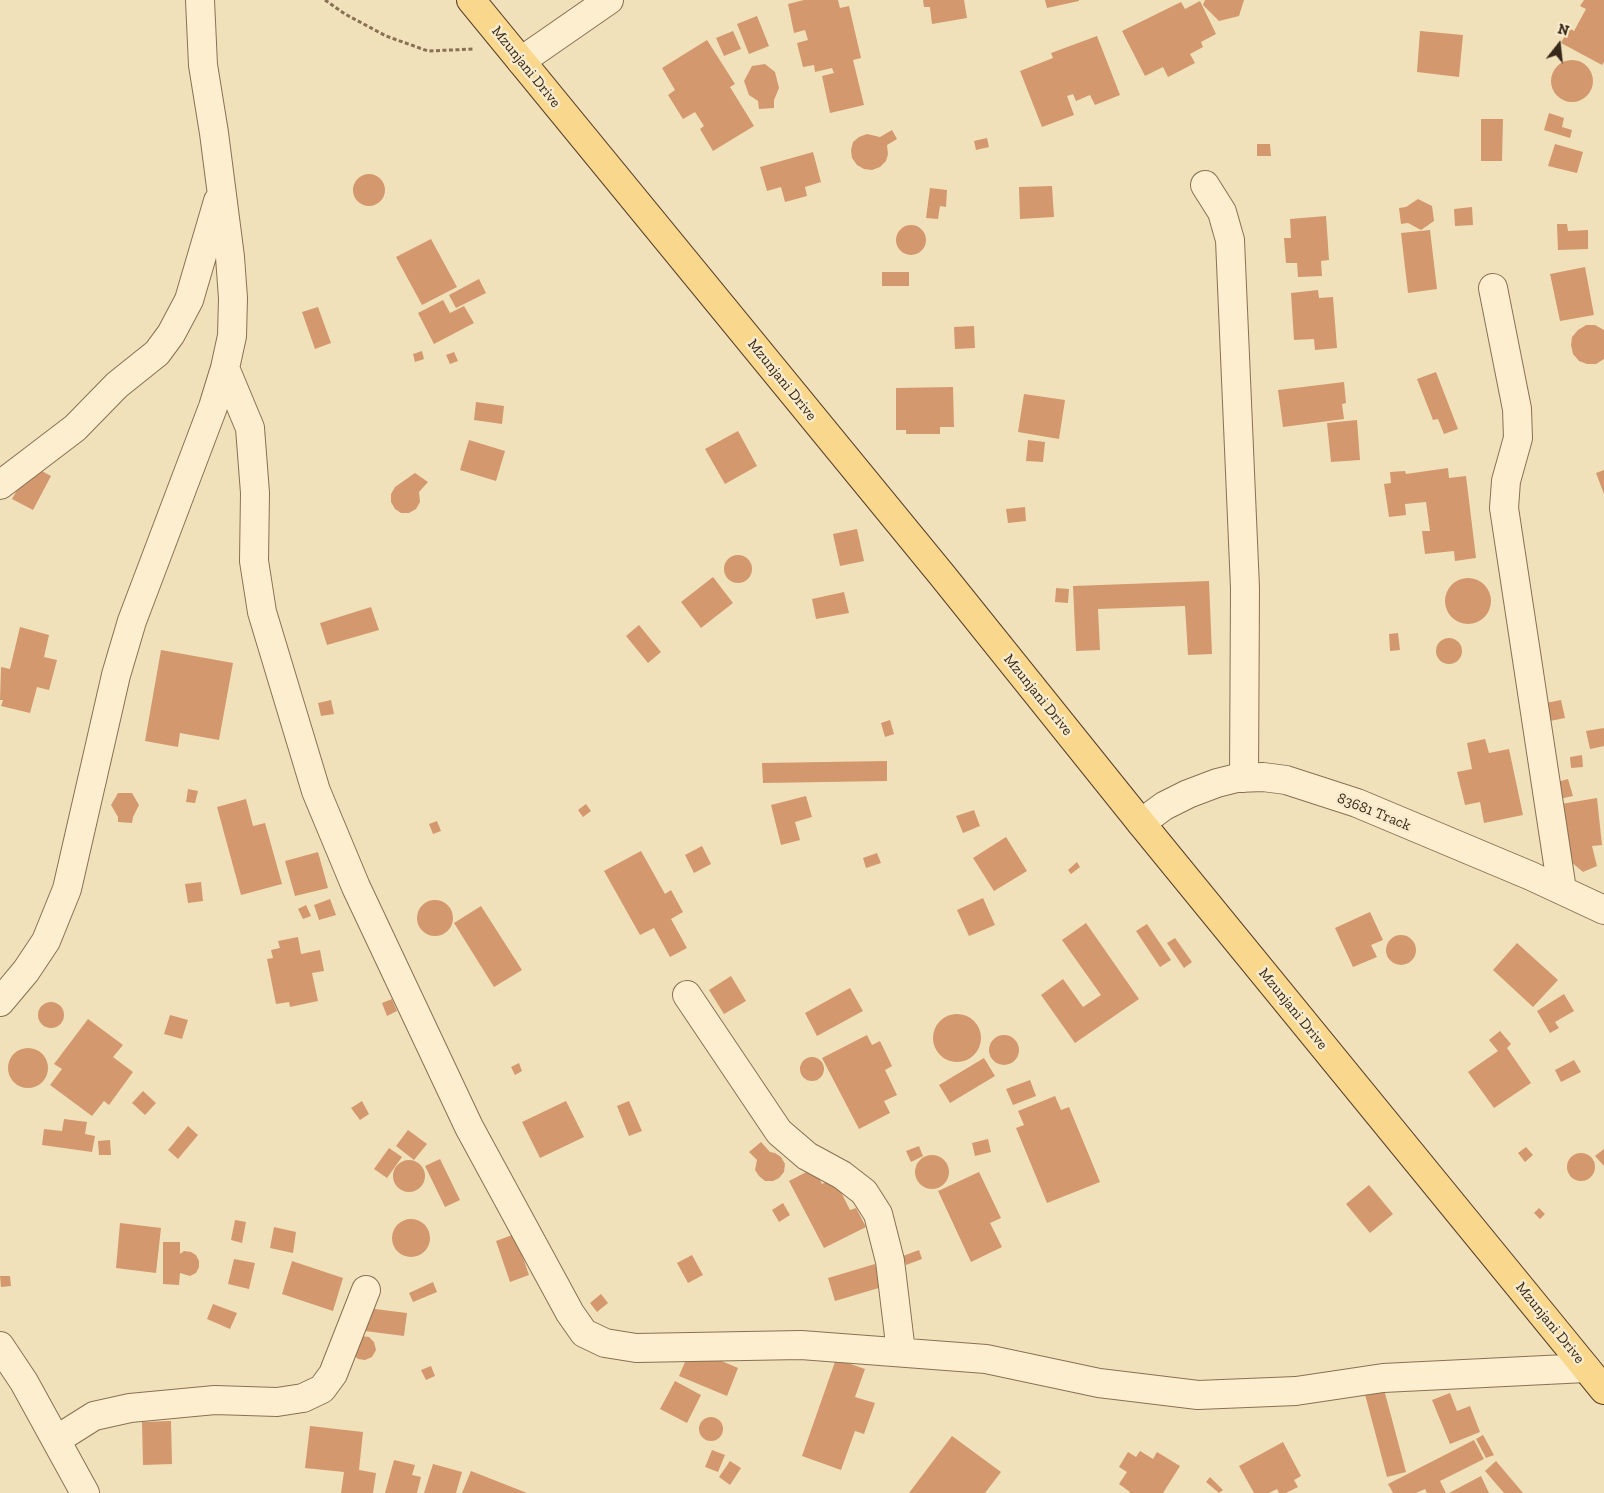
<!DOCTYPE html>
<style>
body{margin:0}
#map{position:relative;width:1604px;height:1493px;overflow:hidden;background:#f1e1bb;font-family:"Zilla Slab",serif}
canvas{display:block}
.north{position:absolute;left:1534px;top:20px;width:50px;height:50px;-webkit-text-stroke:4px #f8ebcb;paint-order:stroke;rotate:16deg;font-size:14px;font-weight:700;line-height:20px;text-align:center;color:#37281a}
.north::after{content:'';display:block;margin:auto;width:18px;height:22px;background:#37281a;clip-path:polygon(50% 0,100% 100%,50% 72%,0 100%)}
</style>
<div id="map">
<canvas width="1604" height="1493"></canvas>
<div class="north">N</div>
</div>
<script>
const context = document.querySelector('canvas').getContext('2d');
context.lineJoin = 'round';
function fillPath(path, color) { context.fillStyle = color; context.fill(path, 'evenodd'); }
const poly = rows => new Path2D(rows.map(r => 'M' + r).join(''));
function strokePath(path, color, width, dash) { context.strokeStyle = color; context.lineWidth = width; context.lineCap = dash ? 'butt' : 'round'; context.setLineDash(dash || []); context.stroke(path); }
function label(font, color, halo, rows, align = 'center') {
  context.font = font + ' "Zilla Slab",serif'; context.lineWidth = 5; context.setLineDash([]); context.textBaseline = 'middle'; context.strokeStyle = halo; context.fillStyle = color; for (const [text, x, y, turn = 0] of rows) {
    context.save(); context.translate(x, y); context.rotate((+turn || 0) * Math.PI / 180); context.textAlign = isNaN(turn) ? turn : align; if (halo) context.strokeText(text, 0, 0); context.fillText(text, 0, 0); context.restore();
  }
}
fillPath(poly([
 [804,0,838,0,840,8,849,6,861,58,853,60,864,105,830,113,822,76,834,73,832,68,815,72,814,65,803,67,797,43,808,40,805,30,794,33,788,4],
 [923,0,964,0,967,18,932,24,930,7,924,7],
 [1045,0,1079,0,1079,1,1047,8],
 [1205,0,1244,0,1239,16,1219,21,1203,5],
 [1584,0,1604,0,1604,62,1602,65,1561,43,1569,28,1574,31,1586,9,1580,6],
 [1200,1,1216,34,1201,42,1203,47,1190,54,1195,63,1168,77,1163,67,1145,76,1122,31,1181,2,1185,9],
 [757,16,769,46,749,54,737,24],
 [733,31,741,49,724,56,716,38],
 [1420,31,1463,35,1459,77,1417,72],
 [1097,36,1120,95,1095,105,1090,95,1076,101,1073,94,1067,96,1074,115,1042,127,1020,71,1053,58,1051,53],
 [707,40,735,84,730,87,754,126,713,151,700,129,704,126,695,112,683,119,668,95,675,90,662,68],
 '1551 81a21 21 0 1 1 42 0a21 21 0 1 1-42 0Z',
 [765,64,775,72,779,88,774,100,774,108,759,109,758,101,749,95,744,81,752,66],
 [1549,113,1564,118,1562,127,1572,130,1570,138,1544,130],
 [1481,119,1503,119,1502,161,1481,161],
 [892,130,897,139,887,145,888,154,886,161,880,167,872,170,864,169,857,165,852,158,851,150,853,142,859,137,867,134,880,137],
 [987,138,989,147,976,150,974,141],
 [1257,144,1270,144,1271,156,1257,156],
 [1555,144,1583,152,1577,173,1548,166],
 [813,152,821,182,805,187,807,196,785,202,781,187,767,191,760,167],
 '353 190a16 16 0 1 1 32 0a16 16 0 1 1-32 0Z',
 [1052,186,1054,217,1020,219,1019,187],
 [930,188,947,190,946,207,940,206,938,219,926,218],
 [1418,199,1432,206,1434,221,1421,230,1408,223,1401,224,1399,208,1406,207],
 [1472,207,1473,225,1455,226,1454,209],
 [1326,216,1329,260,1321,261,1322,276,1298,277,1297,263,1286,263,1284,238,1291,238,1290,219],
 [1557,224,1567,224,1568,231,1588,230,1588,249,1558,250],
 '896 240a15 15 0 1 1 30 0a15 15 0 1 1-30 0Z',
 [1430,230,1437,289,1408,293,1401,233],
 [431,239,457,287,422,305,396,257],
 [1585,267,1594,315,1560,321,1550,274],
 [882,272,909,272,909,286,882,286],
 [479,279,486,293,456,308,449,295],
 [1318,290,1319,298,1333,297,1337,348,1315,350,1314,339,1294,340,1291,293],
 [443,300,450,313,464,306,474,323,434,344,418,313],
 [318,307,331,343,315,349,302,312],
 [1586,325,1595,325,1604,330,1604,359,1596,364,1587,364,1579,361,1573,354,1571,345,1572,337,1578,330],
 [974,326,975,348,955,349,954,327],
 [422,351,424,359,415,362,413,354],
 [454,352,458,361,450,364,446,355],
 [1436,372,1458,429,1444,434,1438,419,1433,420,1417,379],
 [1344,382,1346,403,1342,404,1344,419,1283,427,1278,390],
 [953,387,954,427,940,427,940,434,906,434,906,430,896,430,896,388],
 [1024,394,1065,400,1059,439,1018,432],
 [476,402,504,406,502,424,474,420],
 [1357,420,1360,460,1331,462,1327,423],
 [738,431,757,466,725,484,705,449],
 [469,440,505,451,496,481,460,470],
 [1028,440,1045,442,1043,462,1026,461],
 [31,465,51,476,33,510,12,499],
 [1448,468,1449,478,1466,476,1476,558,1455,561,1454,551,1425,554,1422,531,1430,531,1426,502,1405,504,1406,515,1389,517,1384,484,1391,483,1390,472,1405,471,1406,474],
 [1604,470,1604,494,1596,473],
 [415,473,428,482,419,492,420,502,416,509,409,513,401,513,395,509,391,502,391,494,395,487],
 [1025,507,1026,521,1008,523,1006,509],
 [857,529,864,561,840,566,833,534],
 '724 569a14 14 0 1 1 28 0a14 14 0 1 1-28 0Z',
 [713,577,733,603,701,628,681,602],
 '1445 601a23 23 0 1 1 46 0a23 23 0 1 1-46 0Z',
 [1209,581,1212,654,1188,655,1185,606,1098,609,1100,650,1076,651,1073,586],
 [1056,588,1069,589,1068,603,1055,602],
 [844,592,849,613,816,619,812,599],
 [371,607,379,630,327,645,320,623],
 [639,625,661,652,648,663,626,636],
 [20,627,49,635,44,657,57,660,49,690,37,687,30,713,1,706,3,700,0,700,1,667,10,669],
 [1398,633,1400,650,1390,651,1389,634],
 '1436 651a13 13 0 1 1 26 0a13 13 0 1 1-26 0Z',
 [161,650,233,663,219,740,180,733,178,747,145,741],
 [331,700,334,714,321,716,318,703],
 [1561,700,1565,718,1550,721,1546,703],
 [890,720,894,734,885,737,881,723],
 [1604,728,1604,746,1590,749,1586,731],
 [1485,739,1489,753,1509,749,1523,815,1484,823,1480,802,1465,805,1457,772,1472,769,1467,743],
 [1582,755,1583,767,1571,768,1570,757],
 [887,761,887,781,763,783,762,763],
 [1568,779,1573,796,1559,799,1554,783],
 [188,789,198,791,195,803,186,802],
 [118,793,132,793,139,805,133,817,132,823,118,822,118,817,111,805],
 [806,796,812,817,795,822,800,840,781,845,771,805],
 [1597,798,1602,845,1592,846,1597,866,1583,872,1570,861,1561,804],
 [246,799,253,826,265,823,282,884,241,895,217,807],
 [586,804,591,811,583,817,578,810],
 [974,810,980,826,963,833,956,816],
 [437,821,441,831,433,834,429,824],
 [1006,837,1027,871,994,891,973,858],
 [702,846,711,864,694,873,685,855],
 [641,851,665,894,671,890,683,912,671,919,687,948,670,957,654,928,640,935,604,871],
 [318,852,328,888,295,896,285,861],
 [877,853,881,863,866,868,863,858],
 [1077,862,1080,867,1071,874,1068,870],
 [201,882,203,901,188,903,185,884],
 [983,898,995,925,969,936,957,910],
 [330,899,336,915,319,920,314,905],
 '417 918a18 18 0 1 1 36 0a18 18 0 1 1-36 0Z',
 [306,905,311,916,303,919,298,909],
 [481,906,522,970,494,987,454,923],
 [1370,912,1383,940,1371,945,1377,957,1353,967,1335,928],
 [1086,923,1139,999,1075,1043,1041,995,1063,979,1083,1007,1101,995,1062,940],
 [1147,924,1171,960,1160,967,1136,931],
 '1386 950a15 15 0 1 1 30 0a15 15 0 1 1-30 0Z',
 [298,937,301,954,320,950,324,971,312,973,318,1001,290,1007,289,1002,276,1004,267,959,273,958,271,950,280,948,278,941],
 [1175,938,1192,962,1184,968,1167,943],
 [1517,943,1558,980,1533,1007,1493,970],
 [731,976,746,1001,724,1014,709,990],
 [850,988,863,1011,817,1036,805,1013],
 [1564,994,1574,1011,1555,1022,1559,1028,1550,1033,1537,1011],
 [392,999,397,1011,387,1016,382,1003],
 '38 1015a13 13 0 1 1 26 0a13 13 0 1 1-26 0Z',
 '933 1038a24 24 0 1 1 48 0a24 24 0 1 1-48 0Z',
 [170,1015,188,1020,182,1039,164,1034],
 [88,1019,123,1045,113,1057,133,1072,109,1105,104,1101,92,1116,50,1085,62,1069,54,1064],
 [1500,1031,1511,1044,1507,1048,1531,1083,1494,1108,1468,1072,1498,1051,1489,1040],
 [867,1035,872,1045,880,1041,892,1066,885,1070,897,1095,884,1101,890,1113,859,1129,822,1058],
 '989 1050a15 15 0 1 1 30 0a15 15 0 1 1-30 0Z',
 '8 1068a20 20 0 1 1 40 0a20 20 0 1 1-40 0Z',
 '800 1069a12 12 0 1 1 24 0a12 12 0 1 1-24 0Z',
 [984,1058,995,1076,950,1103,939,1085],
 [1574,1060,1581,1072,1561,1082,1555,1070],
 [519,1063,522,1071,515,1075,511,1067],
 [1030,1080,1036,1096,1013,1105,1006,1089],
 [143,1091,156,1103,145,1115,132,1103],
 [1055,1096,1061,1110,1069,1107,1100,1182,1047,1203,1016,1128,1024,1125,1018,1111],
 [362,1101,369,1114,360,1120,351,1108],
 [566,1101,584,1137,540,1158,522,1122],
 [629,1101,642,1131,629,1136,617,1106],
 [64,1119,87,1122,85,1134,95,1136,92,1152,42,1145,44,1129,62,1131],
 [188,1126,198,1135,178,1159,168,1150],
 [408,1130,427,1144,414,1160,396,1146],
 [988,1139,991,1152,975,1156,972,1143],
 [110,1140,111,1155,99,1155,98,1141],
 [761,1142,770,1152,775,1153,781,1157,785,1164,784,1172,779,1178,773,1181,765,1181,759,1176,755,1170,757,1160,749,1152],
 [919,1146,923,1156,911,1162,906,1151],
 [1526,1147,1533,1155,1525,1162,1518,1153],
 [389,1148,402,1157,387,1178,374,1169],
 [1604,1149,1604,1166,1595,1156],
 '1567 1167a14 14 0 1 1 28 0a14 14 0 1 1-28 0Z',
 '915 1172a17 17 0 1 1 34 0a17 17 0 1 1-34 0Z',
 [440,1159,460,1200,445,1207,425,1166],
 '393 1176a16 16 0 1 1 32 0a16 16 0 1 1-32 0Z',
 [814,1168,822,1184,834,1178,850,1210,856,1208,866,1227,824,1248,789,1181],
 [979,1172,1001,1218,990,1223,1002,1247,971,1262,938,1191],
 [1369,1185,1393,1214,1370,1233,1346,1204],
 [783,1203,790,1215,779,1222,772,1210],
 [1539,1208,1545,1214,1540,1219,1534,1213],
 '392 1238a19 19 0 1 1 38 0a19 19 0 1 1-38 0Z',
 [235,1220,246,1222,242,1243,231,1240],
 [120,1223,161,1228,156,1273,116,1268],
 [274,1227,296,1232,293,1253,270,1248],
 [515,1234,529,1275,510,1282,496,1241],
 [163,1242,180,1242,180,1254,184,1251,191,1252,196,1255,199,1261,199,1267,196,1273,190,1276,180,1273,179,1285,163,1284],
 [919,1250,922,1259,906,1265,903,1256],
 [692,1255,703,1275,688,1283,677,1263],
 [234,1259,255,1263,249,1289,228,1284],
 [292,1261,343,1278,333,1311,282,1294],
 [875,1264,882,1287,835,1301,828,1278],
 [0,1276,10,1276,11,1286,1,1287],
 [433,1282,437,1292,413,1302,409,1293],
 [601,1294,608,1303,597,1312,590,1303],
 [213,1304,237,1313,230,1329,207,1319],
 [367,1308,407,1313,404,1336,365,1331],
 [361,1336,369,1337,374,1342,376,1350,372,1357,365,1360,358,1359,353,1354],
 [691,1348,738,1368,727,1396,679,1376],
 [836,1359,865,1369,855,1397,875,1403,864,1434,855,1431,841,1470,802,1456],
 [431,1366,435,1376,426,1380,421,1370],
 [675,1381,701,1395,687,1423,660,1409],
 [1382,1382,1406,1472,1387,1477,1363,1387],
 [1450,1393,1457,1411,1470,1406,1480,1432,1450,1444,1432,1400],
 '699 1429a12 12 0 1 1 24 0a12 12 0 1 1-24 0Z',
 [171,1421,172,1464,143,1465,142,1422],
 [310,1426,363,1432,359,1470,376,1473,373,1493,341,1493,344,1472,305,1468],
 [1483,1435,1494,1455,1486,1458,1476,1439],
 [952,1436,1001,1472,985,1493,909,1493],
 [1474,1440,1484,1459,1440,1481,1446,1493,1427,1493,1425,1489,1416,1493,1393,1493,1388,1484],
 [1283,1442,1301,1476,1294,1480,1298,1487,1286,1493,1279,1493,1277,1489,1269,1493,1254,1493,1239,1466],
 [712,1450,725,1455,718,1472,705,1467],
 [1140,1451,1153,1459,1157,1452,1180,1466,1163,1493,1129,1493,1130,1492,1119,1484,1127,1472,1119,1467,1128,1452,1136,1457],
 [394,1460,415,1465,412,1475,421,1477,417,1493,385,1493],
 [730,1461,741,1468,730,1485,719,1477],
 [1496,1461,1523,1493,1504,1493,1485,1471],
 [433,1464,462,1472,456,1493,424,1493],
 [471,1471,527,1493,462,1493],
 [1481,1476,1489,1493,1449,1493],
 [1210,1477,1223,1490,1219,1493,1206,1482]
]), '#d3986d');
const minor = poly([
 [521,61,609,0],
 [1205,185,1222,212,1230,240,1245,588,1244,778],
 [1493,288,1517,409,1518,438,1506,481,1504,508,1562,890],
 [225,368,250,428,255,493,254,561,262,612,316,791,356,887,469,1127,570,1313,584,1333,605,1343,636,1348,801,1345,986,1359,1099,1383,1198,1395,1296,1391,1383,1378,1586,1368],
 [0,485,75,428,117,385,157,353,171,334,189,300,218,201],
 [1141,823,1164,806,1188,794,1217,783,1237,778,1263,777,1286,780,1357,803,1531,876,1604,910],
 [687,995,779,1132,807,1156,842,1175,864,1192,878,1214,890,1261,901,1352],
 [0,1002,26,971,46,941,67,889,116,675,132,621,213,407,225,368,232,336,233,298,230,257,214,133,203,65,200,0],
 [0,1346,24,1382,85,1493],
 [56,1440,94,1416,130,1408,215,1400,277,1402,303,1398,322,1389,333,1374,366,1290]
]);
const major = poly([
 [471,0,942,575,1141,823,1604,1390]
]);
strokePath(minor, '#8a7053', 30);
strokePath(major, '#573e29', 30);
strokePath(poly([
 [325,0,345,14,386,36,428,51,474,49]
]), '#8a7053', 3, [4, 2.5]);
strokePath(minor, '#fceece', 28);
strokePath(major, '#f9d88e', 28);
label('15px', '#37281a', '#f8ebcb', [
 ["Mzunjani Drive",526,67,51],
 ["Mzunjani Drive",782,380,51],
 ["Mzunjani Drive",1038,695,51],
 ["83681 Track",1374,812,22],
 ["Mzunjani Drive",1293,1009,51],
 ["Mzunjani Drive",1550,1323,51]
]);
</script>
